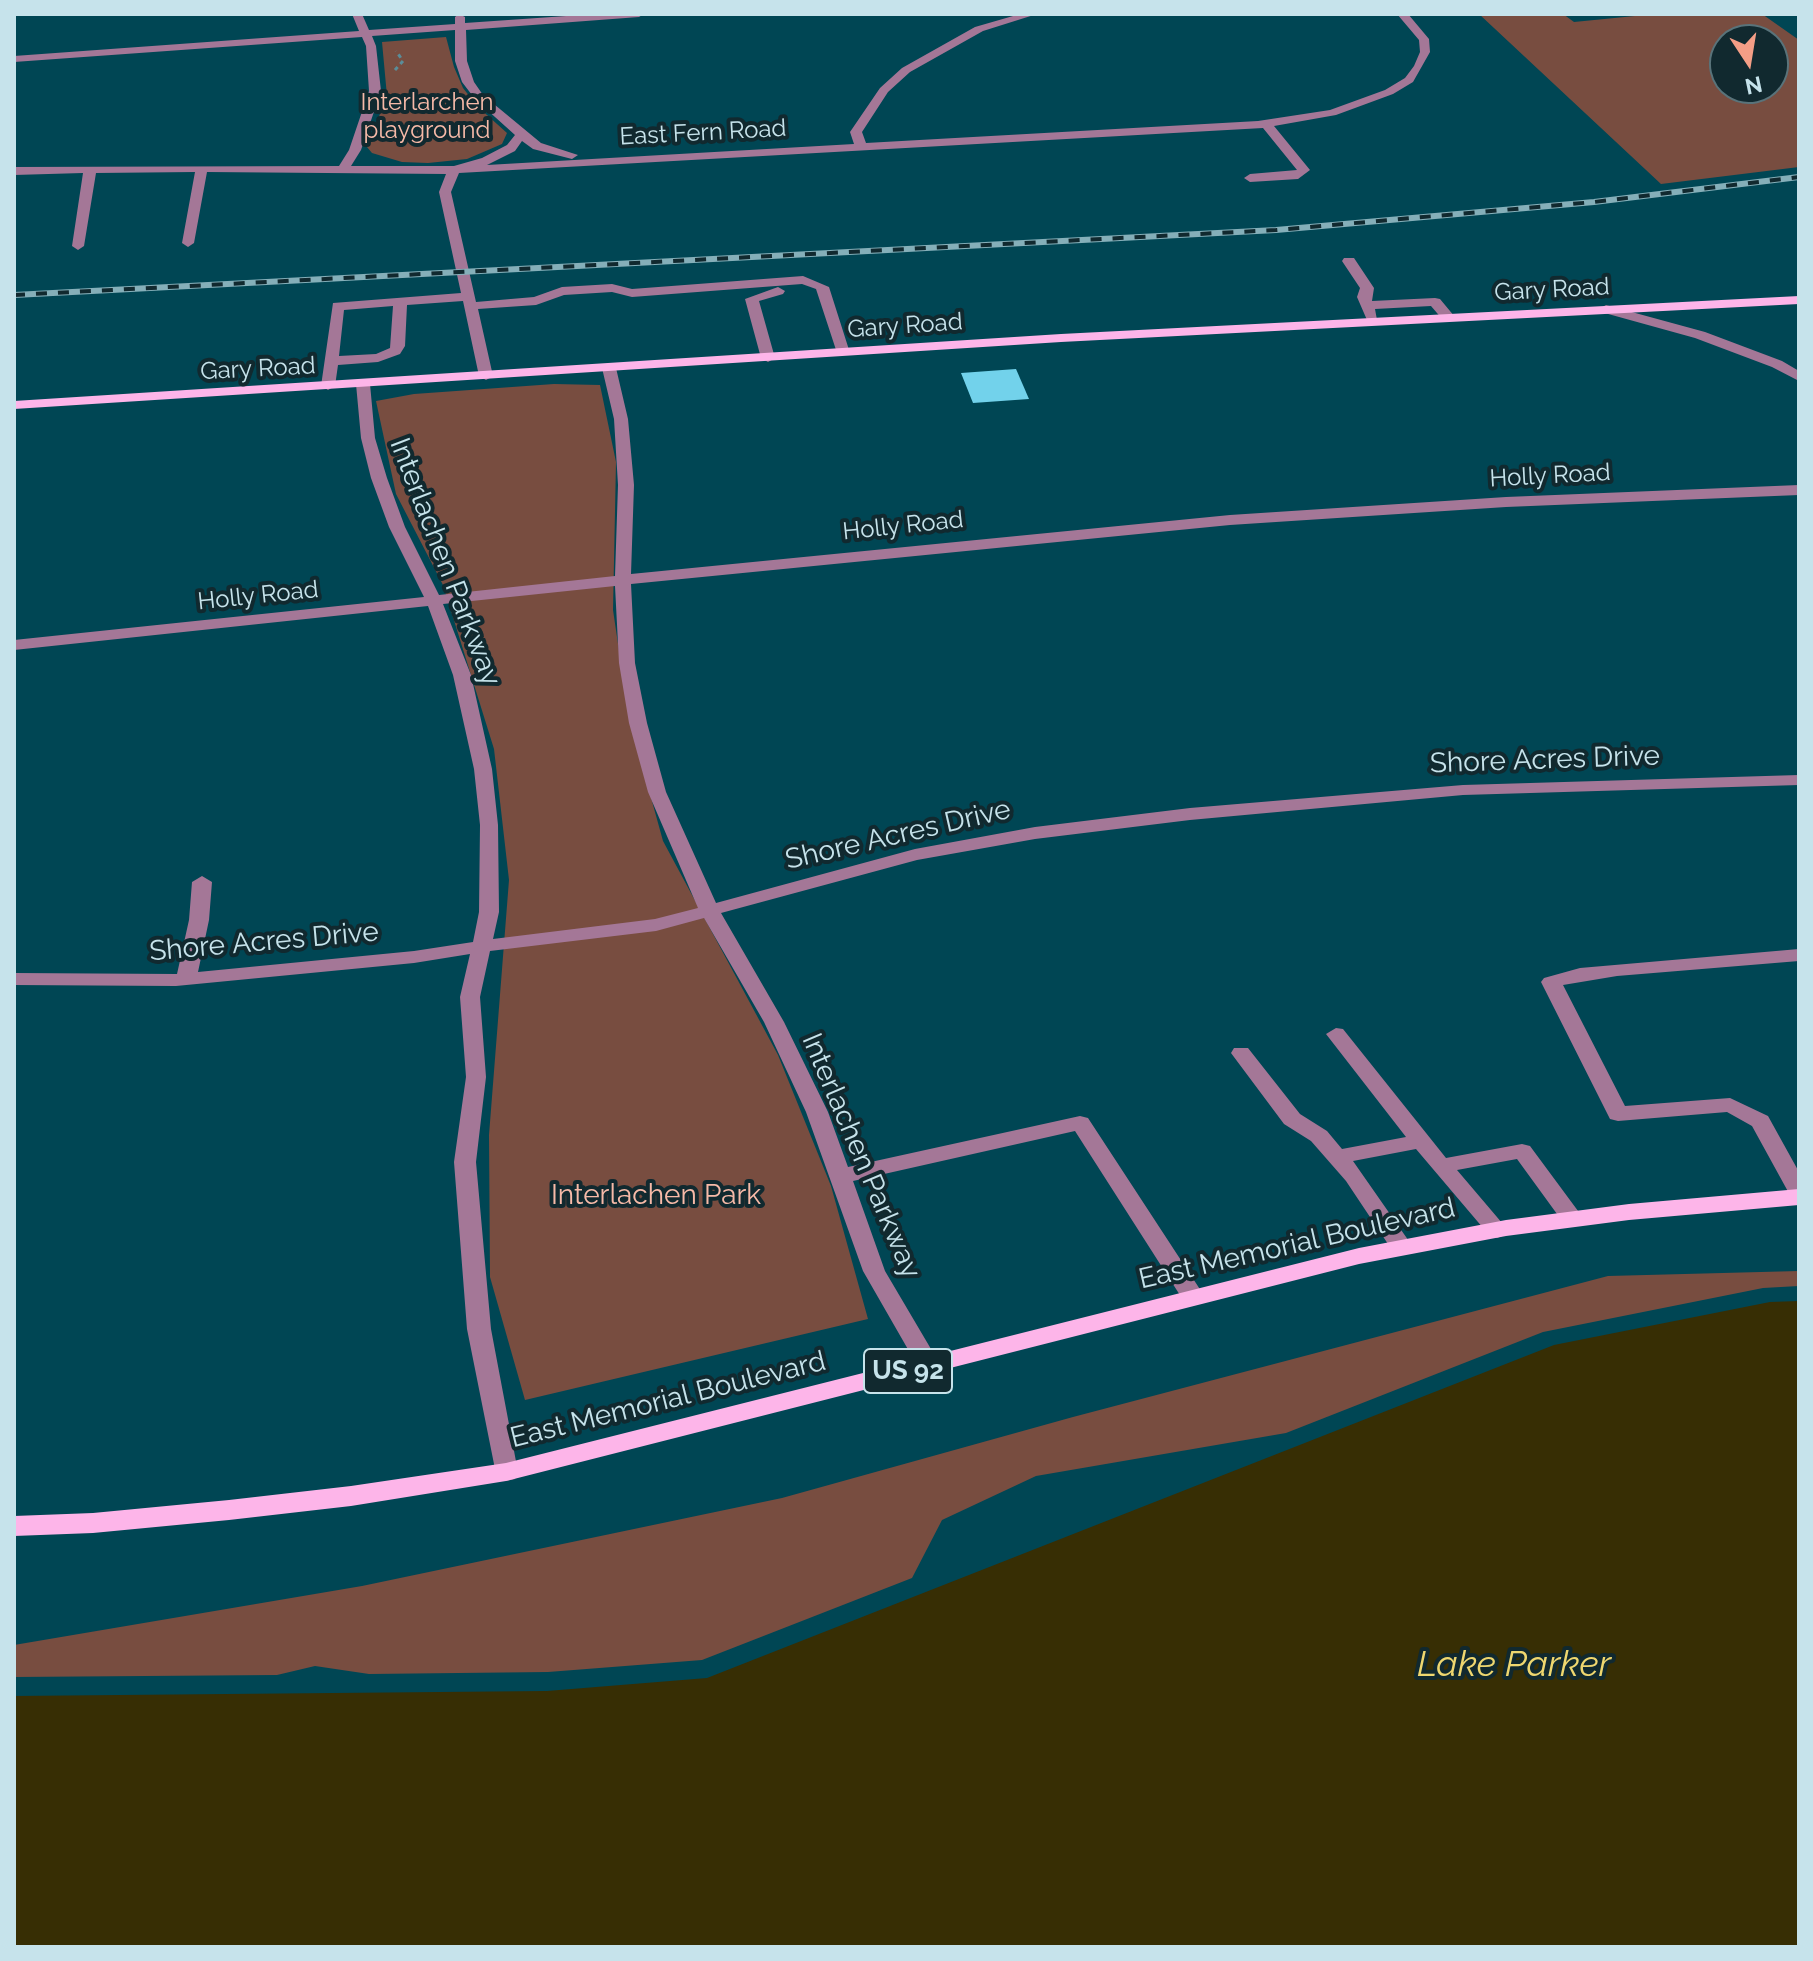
<!DOCTYPE html>
<style>
body{margin:0}
#map{position:relative;width:1813px;height:1961px;overflow:hidden;background:#004654;font-family:Raleway,sans-serif}
canvas{display:block}
.frame{position:absolute;inset:0;border:16px solid #c6e3eb;pointer-events:none}
.north{position:absolute;left:1709px;top:24px;width:80px;height:80px;box-sizing:border-box;background:#11292f;border:2px solid #59737a;border-radius:50%;rotate:168deg;font-size:22px;font-weight:700;line-height:32px;text-align:center;color:#c6e3eb}
.north::after{content:'';display:block;margin:auto;width:28px;height:36px;background:#f49e86;clip-path:polygon(50% 0,100% 100%,50% 72%,0 100%)}
</style>
<div id="map">
<canvas width="1813" height="1961"></canvas>
<div class="frame"></div>
<div class="north">N</div>
</div>
<script>
const context = document.querySelector('canvas').getContext('2d');
context.lineJoin = 'round';
function fillPath(path, color) { context.fillStyle = color; context.fill(path, 'evenodd'); }
const poly = rows => new Path2D(rows.map(r => 'M' + r).join(''));
function strokePath(path, color, width, dash) { context.strokeStyle = color; context.lineWidth = width; context.lineCap = dash ? 'butt' : 'round'; context.setLineDash(dash || []); context.stroke(path); }
function label(font, color, halo, rows, align = 'center') {
  context.font = font + ' Raleway,sans-serif'; context.lineWidth = 8; context.setLineDash([]); context.textBaseline = 'middle'; context.strokeStyle = halo; context.fillStyle = color; for (const [text, x, y, turn = 0] of rows) {
    context.save(); context.translate(x, y); context.rotate((+turn || 0) * Math.PI / 180); context.textAlign = isNaN(turn) ? turn : align; if (halo) context.strokeText(text, 0, 0); context.fillText(text, 0, 0); context.restore();
  }
}
fillPath(poly([
 [1479,14,1563,14,1574,22,1655,14,1762,14,1799,40,1799,167,1661,184],
 [1725,40,1773,40,1773,88,1725,88],
 [446,37,454,67,463,88,477,106,507,133,502,144,467,159,428,163,402,162,372,153,367,147,387,96,382,42],
 [554,384,600,385,616,462,613,610,629,718,663,841,778,1055,831,1186,868,1319,525,1400,490,1277,489,1135,509,880,494,749,443,585,396,494,376,401,414,394],
 [1799,1271,1799,1286,1763,1288,1543,1332,1286,1433,1036,1476,942,1520,912,1578,702,1660,548,1672,369,1674,315,1666,277,1675,14,1677,14,1645,362,1586,782,1498,1073,1417,1608,1276]
]), '#784d40');
fillPath(poly([
 [1799,1301,1799,1947,14,1947,14,1696,547,1691,707,1678,1554,1345,1770,1302]
]), '#372e04');
fillPath(poly([
 [1016,369,1029,399,973,403,961,373]
]), '#72d2eb');
strokePath(poly([
 [395,70,403,61,396,51]
]), '#5a8d99', 3, [4, 4]);
fillPath(poly([
 [352,14,362,14,369,30,455,24,455,17,459,14,465,17,465,23,595,14,644,14,639,17,466,30,467,61,474,82,483,95,541,143,578,155,572,159,533,149,522,141,515,151,487,165,854,144,850,132,880,88,902,68,975,27,1020,14,1037,14,983,31,910,72,888,92,862,132,866,143,1258,121,1330,110,1385,90,1405,78,1414,66,1420,52,1419,40,1397,14,1408,14,1429,39,1430,52,1413,82,1393,94,1336,115,1274,126,1310,170,1298,179,1250,182,1244,178,1250,174,1297,170,1263,128,459,173,451,192,476,302,534,297,562,287,612,284,632,289,803,276,829,287,850,353,838,356,816,289,802,284,632,297,612,292,564,295,536,305,478,309,493,376,486,380,479,376,463,301,407,305,405,346,400,354,378,362,338,365,335,386,328,390,321,386,333,303,461,293,439,192,446,174,207,172,194,243,188,247,182,243,195,172,96,173,84,246,78,250,72,246,83,173,14,175,14,167,339,166,349,150,369,91,366,46,362,37,14,62,14,56,359,31,352,14],
 [455,30,455,61,462,82,475,99,515,135,507,145,482,158,454,166,351,166,361,150,381,91,376,46,372,36,455,30],
 [393,306,390,348,376,354,339,356,344,310,393,306],
 [1344,258,1354,258,1374,288,1372,301,1435,298,1440,299,1455,317,1443,320,1431,306,1375,309,1377,320,1367,320,1357,297,1360,288,1342,261,1344,258],
 [778,287,785,291,783,294,759,301,775,358,768,362,761,358,745,299,778,287],
 [1606,305,1705,332,1782,361,1799,371,1799,381,1772,367,1695,338,1601,312,1599,309,1606,305],
 [609,364,616,368,628,419,634,485,631,574,1230,515,1506,497,1799,485,1799,495,1506,507,1230,525,631,584,635,663,647,723,666,792,716,903,915,849,1035,827,1190,808,1463,785,1799,775,1799,785,1463,795,1190,820,1035,839,917,860,721,913,784,1022,828,1112,848,1167,1080,1116,1088,1118,1205,1297,1201,1303,1193,1305,1185,1303,1075,1131,853,1181,885,1271,941,1366,937,1372,929,1375,921,1372,863,1271,806,1112,764,1022,704,918,656,931,490,951,480,997,486,1077,476,1162,491,1329,518,1472,515,1479,506,1481,497,1479,467,1329,454,1162,466,1077,460,997,470,954,414,963,176,986,14,985,14,973,177,974,189,920,192,882,202,876,212,882,209,920,198,972,414,951,473,942,479,912,480,825,474,769,453,675,428,606,14,650,14,640,424,597,389,527,371,478,361,438,356,384,363,380,370,384,375,438,387,478,405,527,439,595,615,576,618,485,614,419,602,368,609,364],
 [615,586,619,663,629,723,648,792,698,908,655,919,493,939,499,912,498,825,492,769,471,675,443,604,615,586],
 [1799,949,1799,961,1617,976,1563,985,1625,1106,1730,1098,1768,1116,1799,1172,1799,1199,1791,1197,1752,1126,1727,1112,1618,1121,1610,1119,1541,982,1544,978,1580,968,1799,949],
 [1336,1028,1343,1029,1446,1158,1522,1144,1530,1146,1581,1215,1584,1220,1581,1225,1565,1225,1517,1159,1457,1170,1508,1230,1505,1235,1497,1238,1489,1235,1416,1149,1353,1161,1413,1247,1410,1253,1394,1253,1346,1181,1311,1141,1284,1124,1231,1053,1234,1048,1248,1048,1300,1114,1327,1131,1342,1149,1406,1137,1326,1034,1336,1028]
]), '#a47797');
fillPath(poly([
 [1799,296,1799,304,1061,342,14,409,14,401,1061,334,1799,296],
 [1799,1189,1799,1205,1629,1220,1506,1236,1359,1264,506,1481,351,1506,229,1520,93,1533,14,1536,14,1516,93,1513,229,1500,351,1486,506,1463,1359,1248,1506,1220,1629,1204,1799,1189]
]), '#fdb5e9');
const rail = poly([
 [14,295,1276,230,1594,202,1799,177]
]);
strokePath(rail, '#85afb9', 6);
strokePath(rail, '#11292f', 4, [11]);
label('24px', '#f7baa8', '#11292f', [
 ["Interlarchen",427,103],
 ["playground",427,131]
]);
label('24px', '#c6e3eb', '#11292f', [
 ["East Fern Road",703,133,-3],
 ["Gary Road",1552,290,-3],
 ["Gary Road",905,326,-4],
 ["Gary Road",258,369,-3],
 ["Holly Road",1550,476,-3],
 ["Holly Road",903,526,-6],
 ["Holly Road",258,596,-6]
]);
for (const [x, y, w] of [
 [908,1371,88]
]) { const box = new Path2D(); box.roundRect(x - w / 2, y - 22, w, 44, 6); context.fillStyle = '#11292f'; context.fill(box); strokePath(box, '#c6e3eb', 2); }
label('bold 26px', '#c6e3eb', null, [
 ["US 92",908,1371]
]);
label('28px', '#c6e3eb', '#11292f', [
 ["Interlachen Parkway",445,562,69],
 ["Shore Acres Drive",1545,760,-2],
 ["Shore Acres Drive",898,835,-13],
 ["Shore Acres Drive",264,942,-5],
 ["Interlachen Parkway",861,1156,67],
 ["East Memorial Boulevard",1297,1244,-13],
 ["East Memorial Boulevard",668,1400,-14]
]);
label('28px', '#f7baa8', '#11292f', [
 ["Interlachen Park",656,1196]
]);
label('italic 36px', '#efd76f', '#11292f', [
 ["Lake Parker",1514,1665]
]);
</script>
